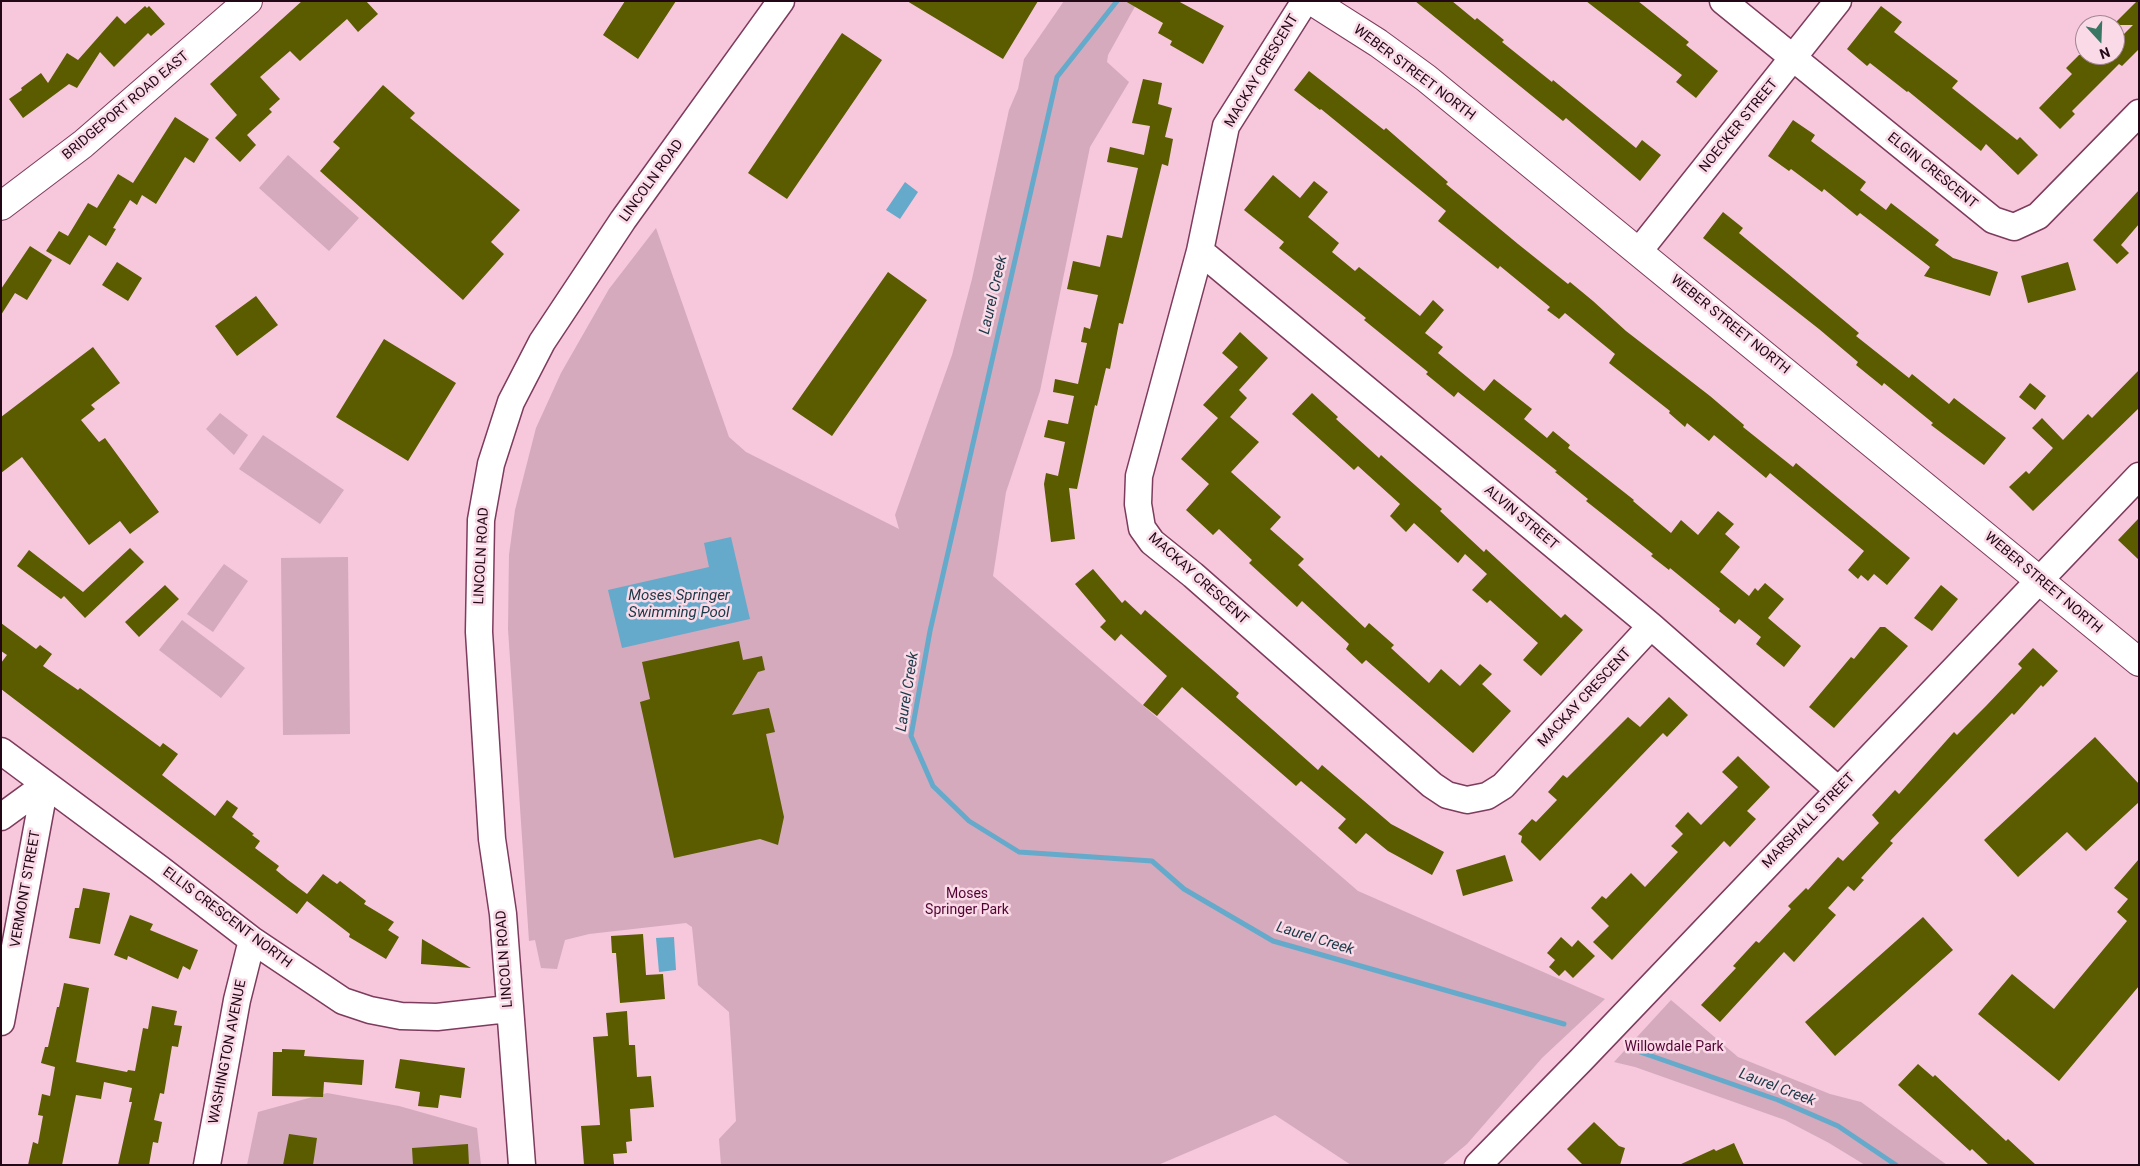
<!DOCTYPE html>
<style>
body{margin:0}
#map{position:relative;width:2140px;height:1166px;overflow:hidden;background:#f7c7dc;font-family:Roboto,sans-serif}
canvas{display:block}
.frame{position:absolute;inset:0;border:2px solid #220816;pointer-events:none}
.north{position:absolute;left:2075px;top:15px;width:50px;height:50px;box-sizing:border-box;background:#fadae7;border:1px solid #a48693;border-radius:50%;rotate:160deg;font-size:14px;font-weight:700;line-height:20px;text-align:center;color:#220816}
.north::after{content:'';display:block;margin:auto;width:18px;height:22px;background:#397764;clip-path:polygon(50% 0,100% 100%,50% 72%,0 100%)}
</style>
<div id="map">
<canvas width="2140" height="1166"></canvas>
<div class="frame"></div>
<div class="north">N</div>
</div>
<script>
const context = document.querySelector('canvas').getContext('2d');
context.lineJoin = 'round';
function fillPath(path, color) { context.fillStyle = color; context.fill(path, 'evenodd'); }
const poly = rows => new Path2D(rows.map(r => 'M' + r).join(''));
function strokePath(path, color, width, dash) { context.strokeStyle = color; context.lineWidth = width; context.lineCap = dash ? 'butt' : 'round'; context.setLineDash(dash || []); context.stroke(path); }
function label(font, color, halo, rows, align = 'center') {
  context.font = font + ' Roboto,sans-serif'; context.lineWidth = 5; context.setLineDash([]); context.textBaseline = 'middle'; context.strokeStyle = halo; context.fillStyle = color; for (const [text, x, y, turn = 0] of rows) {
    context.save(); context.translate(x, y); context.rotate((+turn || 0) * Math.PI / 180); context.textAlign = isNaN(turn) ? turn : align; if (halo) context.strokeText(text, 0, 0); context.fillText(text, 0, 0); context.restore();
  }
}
fillPath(poly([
 [1064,1,1138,1,1108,55,1107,62,1129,82,1090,147,1040,391,1006,492,993,576,1358,891,1605,999,1542,1058,1467,1144,1442,1165,1351,1165,1275,1115,1158,1165,721,1165,719,1139,736,1121,729,1012,698,985,692,927,686,923,589,934,565,940,557,969,541,968,535,940,529,941,508,629,509,555,515,510,536,428,561,373,609,289,656,228,729,437,746,452,899,529,895,515,952,355,972,279,1009,110,1018,89,1024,59],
 [288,155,359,218,329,251,259,188],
 [220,413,248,435,234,455,206,429],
 [263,435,344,490,320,524,239,469],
 [348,557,350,734,283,735,281,558],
 [224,564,248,581,213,632,187,614],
 [182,620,245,668,221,698,159,650],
 [1671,1000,1738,1057,1830,1094,1861,1102,1947,1165,1865,1165,1829,1143,1785,1120,1635,1067,1614,1062],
 [327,1093,399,1106,477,1128,481,1165,247,1165,258,1112]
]), '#d4aabc');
fillPath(poly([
 [905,182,918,192,900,219,886,210],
 [731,537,750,619,622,648,608,590,709,567,704,543],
 [674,937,676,970,659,972,656,938]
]), '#65aacb');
strokePath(poly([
 [1117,1,1057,77,930,631,911,736,933,786,969,821,1019,852,1152,861,1184,889,1273,941,1564,1024],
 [1640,1052,1778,1100,1838,1126,1896,1165]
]), '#65aacb', 5);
fillPath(poly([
 [302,1,366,1,378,14,358,32,347,19,300,61,290,51,260,77,280,99,269,109,272,112,247,135,256,145,240,162,215,138,237,115,210,84],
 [625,1,676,1,638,59,603,35],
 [907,1,1038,1,1003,59],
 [1125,1,1178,1,1224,26,1203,64,1170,45,1172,41,1158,33,1163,23],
 [1415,1,1452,1,1475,20,1477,18,1504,40,1502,42,1552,82,1553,80,1636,148,1642,140,1661,155,1640,181,1566,118,1563,121],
 [1586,1,1638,1,1689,42,1686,45,1718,71,1696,98,1676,82,1682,75],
 [2137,1,2139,1,2139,49,2122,66,2119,64,2072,111,2075,114,2060,129,2039,108,2072,74,2066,68,2079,55,2115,55,2115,43,2133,25,2113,25],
 [145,6,147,8,149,6,165,24,151,36,148,33,114,67,100,52,77,88,69,84,23,118,9,99,22,90,21,88,41,73,48,83,67,53,78,60,117,16,125,24],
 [1881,6,1902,22,1894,32,1958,81,1952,88,2017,140,2020,137,2038,155,2018,175,1986,144,1981,151,1908,91,1907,92,1870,63,1867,66,1847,49],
 [842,33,882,60,787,199,748,173],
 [1309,71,1384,130,1386,128,1448,182,1446,184,1518,244,1568,284,1570,282,1593,301,1626,331,1710,396,1744,425,1743,427,1793,467,1796,463,1910,558,1887,585,1874,574,1868,581,1861,575,1858,579,1848,570,1864,551,1770,473,1766,478,1714,435,1709,441,1687,423,1685,427,1669,413,1670,411,1609,363,1615,354,1565,313,1559,319,1547,310,1550,307,1500,266,1498,269,1438,221,1446,211,1321,109,1320,110,1294,90],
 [1143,79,1162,83,1158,104,1172,108,1165,137,1173,139,1168,166,1162,164,1123,324,1119,323,1110,369,1106,368,1097,406,1095,405,1077,489,1069,488,1075,539,1051,542,1044,484,1046,473,1058,476,1065,442,1044,437,1048,420,1068,424,1074,396,1053,392,1055,379,1078,384,1087,343,1081,342,1084,327,1090,329,1098,295,1067,289,1073,261,1100,267,1107,235,1122,238,1138,168,1107,162,1110,147,1144,155,1150,126,1132,123],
 [383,85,415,113,410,118,520,210,491,242,504,254,463,300,320,171,340,148,333,142],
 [175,117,209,139,194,163,185,157,156,204,142,195,137,205,130,200,113,228,116,229,106,246,89,235,70,265,46,251,59,231,68,236,88,203,97,208,118,174,133,183],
 [1793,120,1815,135,1811,141,1866,182,1860,190,1886,210,1891,203,1939,240,1935,245,1953,258,1998,272,1990,296,1924,276,1930,267,1860,213,1857,216,1824,189,1822,192,1791,169,1789,171,1768,156],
 [1273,175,1300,198,1314,181,1328,192,1308,217,1339,243,1332,252,1355,271,1359,267,1420,316,1433,300,1444,310,1425,333,1443,347,1438,353,1484,391,1494,379,1532,409,1524,419,1547,438,1553,431,1570,445,1568,448,1634,500,1633,501,1671,533,1681,520,1698,535,1718,511,1734,524,1725,534,1740,547,1720,572,1749,596,1755,588,1758,591,1765,583,1784,599,1768,618,1801,646,1784,667,1756,644,1761,637,1739,619,1735,624,1719,611,1720,609,1670,568,1669,570,1651,556,1653,554,1586,501,1588,499,1555,472,1557,471,1458,392,1454,397,1426,374,1428,372,1364,320,1366,318,1279,248,1284,242,1244,210],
 [2139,190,2139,224,2121,245,2129,253,2117,264,2093,240],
 [1723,212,1743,228,1739,233,1859,333,1856,336,1909,378,1912,374,1949,404,1954,398,2006,438,1984,465,1931,425,1933,423,1884,383,1882,386,1856,365,1858,362,1819,329,1703,238],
 [30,246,52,260,27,300,15,293,1,315,1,289],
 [117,262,142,278,128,301,102,285],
 [2068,262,2076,290,2028,303,2021,276],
 [888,272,927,300,832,436,792,409],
 [256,296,278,325,237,356,215,326],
 [1240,332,1268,358,1239,390,1247,398,1230,417,1259,442,1231,472,1281,517,1270,529,1304,559,1298,565,1365,628,1369,623,1394,645,1391,648,1429,683,1441,669,1460,686,1480,664,1492,674,1482,684,1511,711,1473,753,1366,660,1362,664,1346,649,1349,644,1302,601,1297,607,1249,563,1252,560,1219,529,1213,535,1186,510,1209,484,1181,459,1218,418,1203,405,1238,367,1222,353],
 [384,339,456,383,408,461,336,417],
 [93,347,120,383,91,405,95,409,81,420,99,442,105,438,159,512,130,534,120,521,89,545,22,457,1,473,1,417],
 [2139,370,2139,408,2033,511,2009,487,2026,471,2029,474,2053,448,2032,428,2042,418,2063,440,2088,414,2092,418],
 [2030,383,2046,396,2035,410,2019,397],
 [1312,393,1338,417,1336,419,1379,458,1381,455,1442,509,1440,511,1484,552,1486,549,1561,618,1565,614,1583,630,1541,676,1523,660,1538,643,1490,600,1487,603,1472,590,1487,574,1465,554,1458,563,1414,523,1406,532,1390,516,1400,504,1358,466,1354,470,1292,414],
 [2139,518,2139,560,2118,540],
 [130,548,144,562,85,618,64,596,61,599,17,566,29,550,83,592],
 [1093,569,1122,603,1125,600,1141,615,1145,610,1239,693,1236,697,1318,770,1322,765,1391,824,1444,852,1432,875,1388,851,1366,833,1356,844,1338,828,1346,819,1301,781,1296,786,1182,687,1157,716,1143,705,1167,676,1121,634,1115,641,1100,627,1106,621,1075,584],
 [165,585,179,599,139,637,125,622],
 [1941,585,1958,599,1932,631,1914,618],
 [1,623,36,649,40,645,52,654,43,666,78,690,80,688,160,747,163,743,178,754,162,775,215,816,227,800,238,808,232,817,254,834,252,835,260,841,255,848,279,866,276,870,288,880,307,894,323,874,337,884,340,881,366,901,364,904,394,922,388,930,399,937,386,959,349,937,350,934,307,901,297,914,1,689,1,663,7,655,1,651],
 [1880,627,1885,627,1908,646,1834,728,1809,707,1851,657,1854,659],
 [739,641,743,660,762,656,765,670,758,672,732,715,769,708,775,732,766,734,784,817,778,845,760,839,674,858,640,702,650,699,642,662],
 [2033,648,2058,671,2043,687,2041,685,2014,715,2012,713,1890,841,1893,843,1861,878,1864,880,1854,891,1848,886,1828,908,1836,915,1794,962,1784,952,1720,1022,1701,1005,1736,968,1733,966,1756,941,1759,943,1791,909,1788,906,1806,888,1808,890,1838,857,1843,861,1879,823,1872,815,1895,790,1899,794,1954,732,1957,735,1986,706,2022,668,2018,664],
 [1669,697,1688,715,1667,737,1663,733,1540,861,1521,842,1522,836,1518,834,1532,819,1536,822,1557,800,1548,792,1563,775,1567,778,1628,717,1640,727],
 [2095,737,2139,784,2139,802,2086,851,2067,832,2018,877,1984,840],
 [1738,756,1770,787,1747,811,1756,819,1730,847,1724,841,1612,960,1593,942,1609,926,1591,908,1602,896,1606,899,1631,873,1645,887,1678,852,1671,846,1683,834,1675,826,1688,812,1701,825,1738,787,1722,772],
 [1505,855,1513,881,1463,896,1456,870],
 [2139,859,2139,986,2059,1081,1978,1014,2012,974,2054,1009,2127,921,2117,912,2128,899,2114,888],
 [83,888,110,893,100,944,69,938,75,908,79,908],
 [130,915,153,924,150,930,198,950,190,970,183,966,178,979,128,956,127,960,114,955],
 [1923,917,1953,950,1835,1056,1805,1022],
 [643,934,646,975,663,974,665,999,620,1003,616,953,612,953,611,936],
 [1561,937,1572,947,1578,940,1595,956,1573,978,1565,970,1559,976,1549,967,1555,960,1547,953],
 [422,939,471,968,421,964],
 [64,983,89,988,76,1062,127,1072,128,1070,135,1071,143,1028,148,1029,152,1006,177,1011,174,1025,182,1026,178,1047,172,1046,164,1094,160,1093,154,1120,162,1122,158,1143,153,1142,149,1165,118,1165,132,1102,129,1102,132,1088,104,1082,101,1099,76,1095,62,1165,28,1165,33,1142,38,1144,43,1116,38,1115,42,1094,50,1096,55,1067,41,1063,45,1047,48,1047,57,1007,59,1007],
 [627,1011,629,1045,635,1045,637,1077,651,1076,654,1107,630,1109,632,1141,626,1142,627,1153,613,1154,614,1164,584,1165,581,1126,600,1125,593,1037,608,1036,606,1013],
 [282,1049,305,1050,304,1056,364,1060,362,1085,324,1082,323,1097,272,1096,273,1052,282,1052],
 [400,1059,465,1068,461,1098,440,1095,438,1108,418,1106,420,1092,395,1088],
 [1918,1064,1933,1077,1935,1075,2006,1141,2008,1139,2036,1165,1989,1165,1972,1149,1970,1151,1898,1085],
 [1594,1122,1619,1146,1625,1148,1620,1165,1583,1165,1567,1149],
 [289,1134,317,1138,313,1165,283,1165],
 [1734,1143,1744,1165,1679,1165,1714,1149,1716,1151],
 [468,1144,469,1165,413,1165,412,1148]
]), '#5b5b00');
const minor = poly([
 [1305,1,1226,126,1200,251,1139,476,1138,504,1142,528,1152,542,1193,575,1432,785,1447,795,1467,800,1487,796,1503,786,1651,626],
 [1723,1,1993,220,2014,227,2038,216,2139,113],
 [1200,251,1651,626,1838,790],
 [1639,251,1838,1],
 [1,751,160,869,252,940,343,1001,370,1010,401,1016,437,1017,508,1009],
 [1,817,45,785],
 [1,1022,45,785],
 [207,1165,237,1000,252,940],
 [522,1165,503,914,492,839,479,632,481,520,491,464,511,402,542,342,623,220,781,1],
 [1478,1165,1581,1060,2139,476]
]);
const major = poly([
 [1312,1,1378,43,1426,78,2139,662],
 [1,206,83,144,248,1]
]);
strokePath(minor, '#7d3b5d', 29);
strokePath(major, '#7d3b5d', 30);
strokePath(minor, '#fff', 26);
strokePath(major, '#fff', 28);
label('14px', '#220816', '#fadae7', [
 ["MACKAY CRESCENT",1262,71,-59],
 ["WEBER STREET NORTH",1414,73,37],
 ["BRIDGEPORT ROAD EAST",126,106,-40],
 ["NOECKER STREET",1739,126,-51],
 ["ELGIN CRESCENT",1932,171,39],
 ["LINCOLN ROAD",652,181,-54],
 ["WEBER STREET NORTH",1730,325,39],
 ["ALVIN STREET",1521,518,40],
 ["LINCOLN ROAD",482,556,-87],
 ["MACKAY CRESCENT",1198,579,42],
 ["WEBER STREET NORTH",2043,583,40],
 ["MACKAY CRESCENT",1585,698,-47],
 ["MARSHALL STREET",1809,821,-46],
 ["VERMONT STREET",26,889,-80],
 ["ELLIS CRESCENT NORTH",227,918,37],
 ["LINCOLN ROAD",505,959,-94],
 ["WASHINGTON AVENUE",228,1052,-79]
]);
label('14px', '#510433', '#fadae7', [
 ["Moses",967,894],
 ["Springer Park",967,910],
 ["Willowdale Park",1674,1047]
]);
label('italic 15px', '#193948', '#fadae7', [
 ["Laurel Creek",994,295,-77],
 ["Moses Springer",679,596],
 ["Swimming Pool",679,613],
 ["Laurel Creek",908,692,-81],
 ["Laurel Creek",1315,939,17],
 ["Laurel Creek",1777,1088,21]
]);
</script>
